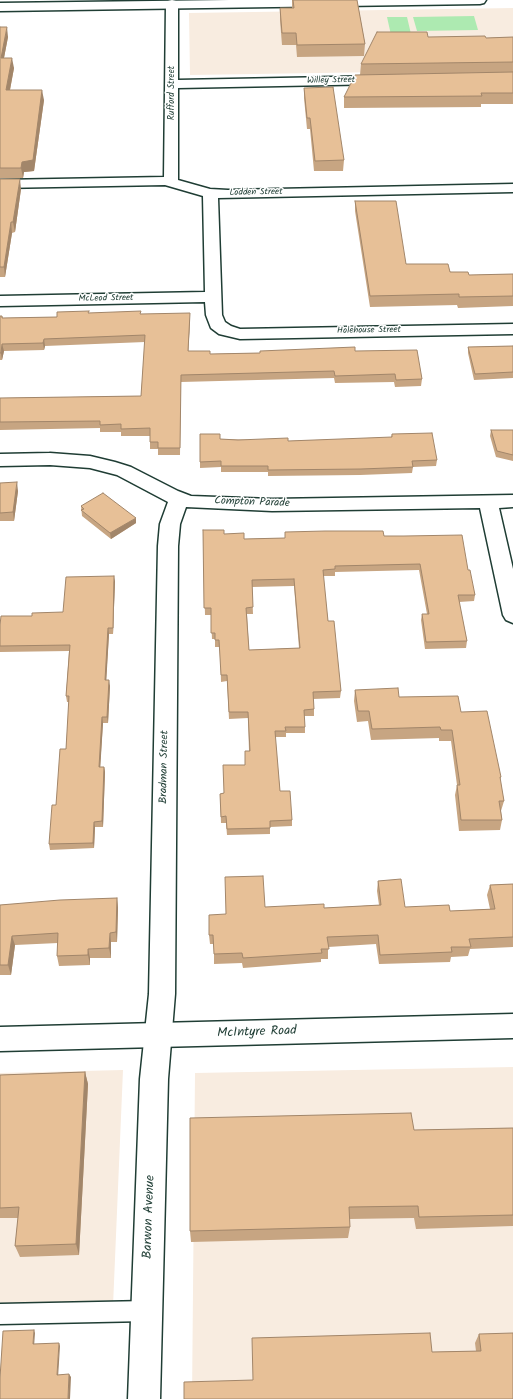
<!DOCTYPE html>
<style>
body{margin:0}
canvas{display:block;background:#fff}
</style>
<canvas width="513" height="1399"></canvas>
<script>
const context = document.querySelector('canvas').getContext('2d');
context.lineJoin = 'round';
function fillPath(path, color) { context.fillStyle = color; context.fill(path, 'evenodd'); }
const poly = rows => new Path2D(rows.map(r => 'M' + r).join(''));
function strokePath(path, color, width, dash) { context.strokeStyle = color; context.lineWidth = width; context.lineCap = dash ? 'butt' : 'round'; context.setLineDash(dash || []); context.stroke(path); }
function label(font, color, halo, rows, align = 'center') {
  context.font = font + ' Kalam,sans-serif'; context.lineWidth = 3; context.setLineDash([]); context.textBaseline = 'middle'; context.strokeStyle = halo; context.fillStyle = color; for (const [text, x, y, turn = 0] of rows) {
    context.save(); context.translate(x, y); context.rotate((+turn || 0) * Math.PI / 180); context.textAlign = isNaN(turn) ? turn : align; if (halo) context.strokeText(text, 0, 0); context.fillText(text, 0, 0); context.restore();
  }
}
fillPath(poly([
 [513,8,513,70,190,75,189,13],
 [513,1067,513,1399,192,1399,195,1073],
 [123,1070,113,1306,0,1308,0,1073]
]), '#f8ece0');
fillPath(poly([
 [474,16,478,30,417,31,413,17],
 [387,17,407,17,411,34,391,35]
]), '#adeab1');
const lane = poly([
 [147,1301,154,1304,157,1311,154,1318,147,1321,0,1324,0,1304,147,1301]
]);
const street = poly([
 [172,0,176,1,178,4,178,80,383,76,388,77,390,80,388,83,383,84,178,88,178,180,210,189,228,190,513,184,513,192,218,198,222,315,225,322,231,326,240,329,513,324,513,334,240,339,219,334,211,328,206,315,205,302,0,306,0,296,205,292,203,196,165,185,0,188,0,180,164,177,166,4,168,1,172,0],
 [50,453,90,456,115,462,131,467,178,491,191,496,272,499,513,495,513,507,499,508,513,569,513,623,506,620,503,615,480,508,272,511,186,507,180,524,178,546,175,994,168,1079,160,1399,128,1399,140,1079,149,994,158,546,160,524,168,502,117,475,90,468,50,465,0,466,0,454,50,453]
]);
const secondary = poly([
 [229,0,486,0,484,3,480,4,0,11,0,3,229,0]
]);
const primary = poly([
 [513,1014,513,1038,0,1051,0,1027,513,1014]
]);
strokePath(lane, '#1f3d34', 3);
strokePath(street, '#1f3d34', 3);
strokePath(secondary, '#1f3d34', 3);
strokePath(primary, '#1f3d34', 3);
fillPath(lane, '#fff');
fillPath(street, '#fff');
fillPath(secondary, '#fff');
fillPath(primary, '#fff');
fillPath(poly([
 [292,0,357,0,365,44,364,56,297,57,296,45,282,45,280,20,280,8,292,8],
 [0,27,8,37,4,58,14,68,10,90,44,100,34,171,24,172,23,178,0,178],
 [428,37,486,38,513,37,513,104,481,104,481,107,344,108,344,97,360,75,361,64],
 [304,88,344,160,343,171,314,171,310,129,307,129,304,98],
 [0,179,21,189,15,232,12,233,5,277,0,277],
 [355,201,406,264,469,275,513,274,513,306,458,308,457,305,370,307,355,211],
 [89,313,141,314,190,320,188,351,210,354,355,351,422,379,421,386,395,387,394,382,335,383,334,378,181,382,180,455,158,455,158,449,150,449,150,436,121,436,121,432,100,432,100,428,0,430,0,398,141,396,145,342,45,346,44,350,4,351,2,360,0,360,0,316,2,316,3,318,57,317],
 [513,346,513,378,474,380,468,353,468,347],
 [491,430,513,430,513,461,496,457,490,436],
 [200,434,220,439,288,441,391,438,392,434,437,460,436,466,413,467,412,473,360,475,268,476,268,472,221,472,221,467,200,468],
 [0,483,18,491,14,521,0,521],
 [81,506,136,523,111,539,82,516],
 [203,530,224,534,244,539,285,538,285,532,384,536,468,570,475,595,474,601,459,602,467,641,466,648,425,649,421,620,422,614,427,614,419,570,335,572,335,576,323,576,328,621,341,691,340,698,313,699,314,709,314,716,304,716,305,727,305,733,286,733,286,737,275,737,280,791,292,820,292,826,270,827,270,834,227,835,226,823,221,823,220,794,224,793,245,765,249,751,248,718,229,719,227,681,221,682,220,647,215,647,215,639,212,639,211,615,205,615],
 [294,586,299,648,249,650,247,614,253,614,252,587],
 [115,581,113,634,109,634,106,680,110,686,108,723,103,723,100,767,104,767,105,772,103,827,95,827,94,848,50,850,49,844,66,749,69,702,67,702,66,696,69,651,0,652,0,625,32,616,63,612],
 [355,690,399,697,461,712,501,777,500,780,504,801,501,811,502,820,500,830,459,831,455,795,457,785,451,741,439,741,439,738,371,740,368,721,357,722,354,701],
 [378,881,405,907,450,911,490,909,487,895,490,885,513,884,513,947,470,949,468,956,451,957,450,962,379,964,376,944,328,947,328,959,321,959,321,962,243,968,242,963,214,964,214,944,210,944,209,935,226,914,265,907,324,908,379,905,377,891],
 [117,898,118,908,117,942,111,942,111,958,90,958,90,965,59,966,57,956,58,943,15,945,11,975,0,975,0,905],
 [85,1072,88,1084,79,1255,20,1257,15,1246,18,1218,0,1218,0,1075],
 [513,1128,513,1226,416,1229,414,1218,349,1219,350,1227,348,1238,191,1242,190,1231,414,1130],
 [479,1334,513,1399,253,1380,432,1352,476,1351,475,1343]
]), '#c7a582');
fillPath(poly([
 [7,27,8,37,2,68,1,58],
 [12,58,14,68,8,100,6,90],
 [42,90,44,100,34,171,24,172,23,178,21,168,22,162],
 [20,179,21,189,15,232,13,222],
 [11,222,12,233,5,277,4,267],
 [190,313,190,320,188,358,188,351],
 [44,339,45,346,44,350,43,343],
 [2,344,4,351,2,360,1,353],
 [17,482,18,491,14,521,13,512],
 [136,518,136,523,111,539,110,533],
 [114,576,115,581,113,634,113,628],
 [108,628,109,634,106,686,105,680],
 [109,680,110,686,108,723,107,717],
 [102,717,103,723,100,772,99,767],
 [104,767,105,772,103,827,102,821],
 [94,822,95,827,94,848,93,843],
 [117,898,118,908,117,942,116,932],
 [110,933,111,942,111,958,109,948],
 [12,936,15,945,11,975,8,965],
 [88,949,90,958,90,965,88,955],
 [85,1072,88,1084,79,1255,76,1244],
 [34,1330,35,1333,34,1347,33,1344],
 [59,1343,60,1346,58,1378,57,1375],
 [69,1374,71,1377,70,1399,68,1399]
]), '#a2866a');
const building = poly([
 [293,0,357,0,365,44,297,45,296,33,282,33,280,8,294,8,293,0],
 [0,27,7,27,1,58,12,58,6,90,42,90,33,160,22,162,21,168,0,168,0,27],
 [377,32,427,32,428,37,485,36,486,38,513,37,513,62,361,64,377,32],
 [513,72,513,93,481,93,482,96,344,97,355,75,513,72],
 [333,87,344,160,315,161,310,118,307,118,304,88,333,87],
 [0,179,20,179,13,222,11,222,4,267,0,267,0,179],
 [355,201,396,201,406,264,448,264,450,272,468,272,469,275,513,274,513,296,459,297,459,294,370,296,355,201],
 [89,311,88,313,141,311,140,314,190,313,188,351,210,351,210,354,260,353,260,351,355,347,355,351,417,350,422,379,396,380,395,374,335,376,334,371,181,375,180,448,158,448,158,442,150,442,150,428,121,429,121,424,100,425,100,421,0,422,0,398,141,396,145,335,44,339,43,343,2,344,1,353,0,353,0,316,2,316,2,318,57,317,57,312,89,311],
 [513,346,513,372,475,374,468,347,513,346],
 [491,430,513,430,513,455,497,451,491,430],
 [432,433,437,460,412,461,413,467,361,469,268,470,268,466,221,466,221,461,200,462,200,434,220,434,220,439,238,440,288,438,288,441,392,437,392,434,432,433],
 [17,482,13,512,0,513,0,483,17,482],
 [103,493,136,518,110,533,81,510,84,509,81,506,103,493],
 [203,530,224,530,224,534,244,533,244,539,285,538,285,532,325,531,383,531,384,536,404,536,462,535,468,570,470,570,475,595,458,595,467,641,426,642,422,614,429,614,420,564,335,566,335,569,323,570,328,621,334,621,341,691,313,692,314,709,304,710,305,727,285,727,286,731,275,731,280,791,290,791,292,820,270,821,270,828,227,829,226,816,221,817,220,794,224,793,223,765,245,765,245,751,250,751,248,712,229,712,227,675,221,675,219,640,215,640,215,633,211,633,211,608,204,608,203,530],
 [294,579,300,648,249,650,246,608,253,607,252,580,294,579],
 [114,576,113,628,108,628,105,680,109,680,107,717,102,717,99,767,104,767,102,821,94,822,93,843,49,844,52,805,56,805,60,749,66,749,69,696,66,696,70,645,0,646,0,625,1,616,32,616,32,613,63,612,66,577,114,576],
 [398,688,399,697,458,696,461,712,487,711,501,777,500,777,504,801,499,801,502,820,461,820,457,785,460,785,452,730,441,730,440,727,372,729,369,711,358,711,355,690,398,688],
 [263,876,265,907,324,904,324,908,381,905,378,881,401,879,405,907,449,905,450,911,495,909,490,885,513,884,513,937,469,939,471,947,451,947,452,952,380,955,378,935,327,937,329,949,321,949,322,953,243,958,242,953,214,954,213,935,209,935,209,915,226,914,225,877,263,876],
 [117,898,116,932,110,933,109,948,88,949,88,955,57,956,58,933,12,936,8,965,0,965,0,905,60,900,117,898],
 [85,1072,76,1244,15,1246,19,1207,0,1208,0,1075,85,1072],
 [411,1113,414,1130,513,1128,513,1215,419,1217,418,1206,349,1207,350,1227,190,1231,190,1118,411,1113],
 [34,1330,33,1344,59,1343,57,1375,69,1374,68,1399,0,1399,0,1378,3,1331,34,1330],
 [430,1333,432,1352,481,1351,479,1334,513,1333,513,1399,184,1399,184,1382,253,1380,252,1338,430,1333]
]);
fillPath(building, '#e7c097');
strokePath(building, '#a2866a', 1);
label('9px', '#1f3d34', '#fff', [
 ["Willey Street",331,81,-1],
 ["Rufford Street",172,93,-90],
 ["Lodden Street",256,193,-1],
 ["McLeod Street",106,299,-1],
 ["Holehouse Street",369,331,-1]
]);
label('11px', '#1f3d34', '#fff', [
 ["Compton Parade",252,503,2],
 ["Bradman Street",165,767,-89]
]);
label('13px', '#1f3d34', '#fff', [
 ["McIntyre Road",257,1033,-2],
 ["Barwon Avenue",150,1217,-88]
]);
</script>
